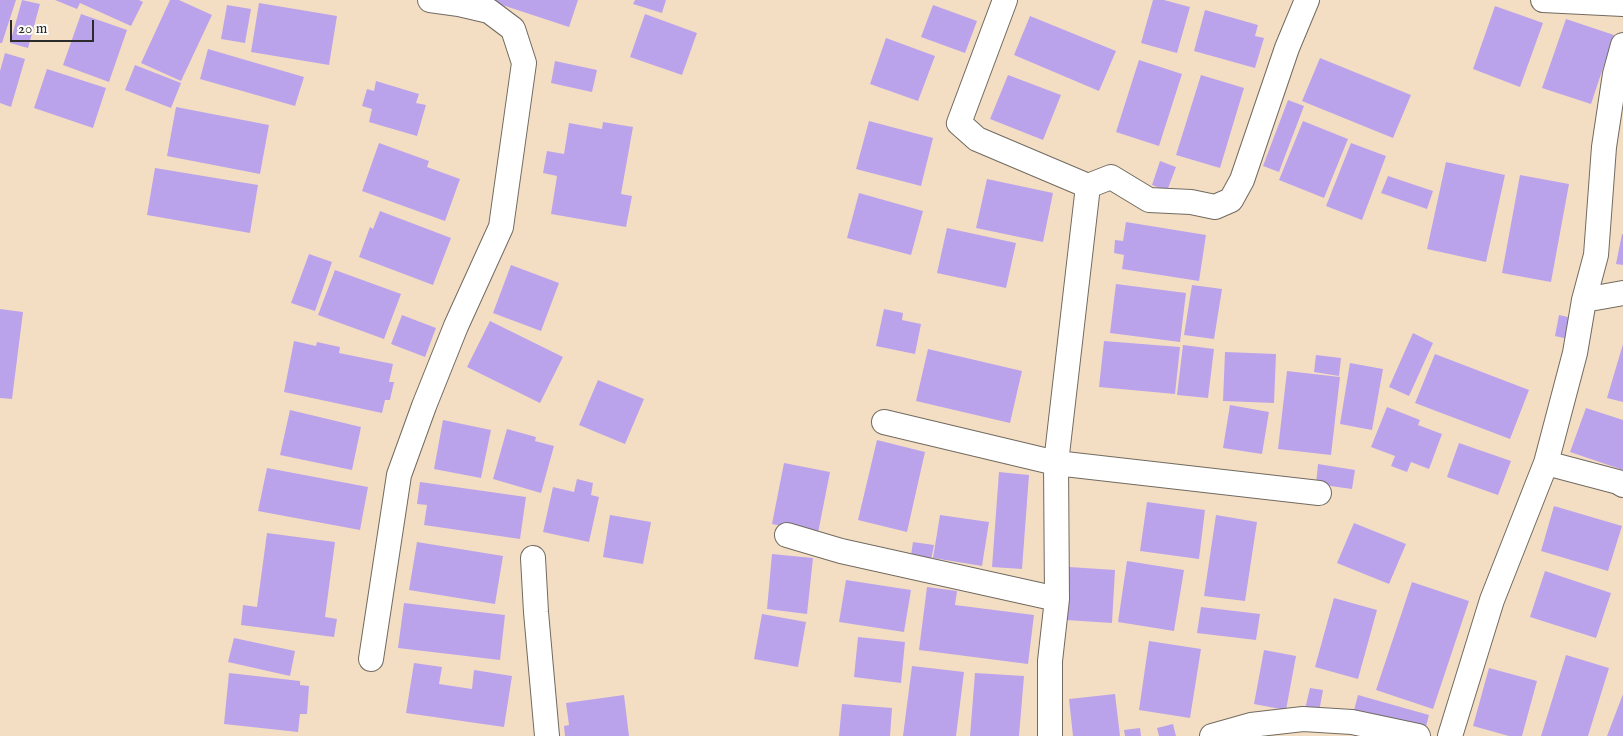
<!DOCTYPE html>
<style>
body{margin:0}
#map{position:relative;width:1623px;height:736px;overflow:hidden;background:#f4dec3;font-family:"IM FELL English",serif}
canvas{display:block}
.scale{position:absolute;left:10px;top:20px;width:84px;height:22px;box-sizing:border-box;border:2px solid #2b2b2b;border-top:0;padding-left:6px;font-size:15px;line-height:18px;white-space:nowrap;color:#2b2b2b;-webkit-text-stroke:4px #fdfcf7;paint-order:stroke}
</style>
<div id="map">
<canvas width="1623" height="736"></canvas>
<div class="scale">20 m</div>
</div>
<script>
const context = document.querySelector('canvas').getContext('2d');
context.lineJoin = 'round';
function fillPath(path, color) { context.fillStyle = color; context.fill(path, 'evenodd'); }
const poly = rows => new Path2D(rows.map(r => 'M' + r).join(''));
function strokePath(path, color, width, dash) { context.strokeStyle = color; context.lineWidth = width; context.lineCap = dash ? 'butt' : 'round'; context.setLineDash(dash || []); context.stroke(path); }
fillPath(poly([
 [0,0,16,0,2,43,0,43],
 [22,0,40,4,28,48,10,43],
 [55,0,139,0,143,2,131,26,80,3,77,9],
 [170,0,179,0,212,15,181,81,141,63],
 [487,0,578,0,569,27],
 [635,0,666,0,662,13,633,4],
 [1153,0,1164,0,1190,7,1177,53,1141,43],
 [259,3,337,16,329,65,251,52],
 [227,5,251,9,245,43,221,39],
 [933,5,977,21,965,53,921,37],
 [1495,6,1543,23,1520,87,1473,69],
 [1205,10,1258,25,1255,36,1264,38,1255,68,1194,51],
 [81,14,127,30,109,82,63,65],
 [645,14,697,33,682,75,630,57],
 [1030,16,1116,51,1099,91,1014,55],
 [1566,19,1614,35,1591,104,1542,88],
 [886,38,935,56,918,101,870,84],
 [208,49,304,77,295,106,200,79],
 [5,53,25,59,11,107,0,103,0,71],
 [1320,58,1411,95,1393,138,1302,101],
 [1139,60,1182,74,1159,146,1116,132],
 [555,61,597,70,592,92,551,83],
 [135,65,181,83,171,108,125,90],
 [47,69,106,88,93,128,34,108],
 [1008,75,1061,95,1043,140,990,119],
 [1201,75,1244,88,1220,168,1176,155],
 [376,81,419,94,416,103,426,105,417,136,369,122,372,109,362,106,367,89,374,91],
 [1288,100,1304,106,1279,172,1263,166],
 [176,107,269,125,260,174,167,156],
 [869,121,933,138,921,186,856,169],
 [1303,121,1348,139,1324,198,1279,180],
 [603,122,633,127,621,194,632,196,626,227,551,214,557,176,543,173,547,151,564,154,569,123,602,129],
 [379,143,429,161,427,167,460,179,445,221,362,191],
 [1351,143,1386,156,1362,220,1326,206],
 [1160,161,1176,167,1167,191,1152,185],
 [1446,162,1505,175,1486,262,1427,249],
 [155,168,258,185,250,233,147,215],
 [1520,175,1569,184,1551,282,1502,273],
 [1388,176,1433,191,1427,209,1381,193],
 [987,179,1053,193,1043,242,976,228],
 [859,193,923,211,911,255,847,238],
 [380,211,451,238,433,285,359,257,370,227,373,229],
 [1126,222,1206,235,1199,281,1122,269,1124,255,1114,253,1115,240,1123,241],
 [947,228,1016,243,1006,288,937,273],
 [1622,234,1623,234,1623,265,1616,264],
 [309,254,332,262,315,311,291,303],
 [511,265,559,283,541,331,493,313],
 [335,270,401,294,384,339,318,315],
 [1116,284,1186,293,1180,342,1110,333],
 [1192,285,1222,289,1214,339,1184,335],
 [0,309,23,312,12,399,0,398],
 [884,309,903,313,902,320,921,324,915,354,876,346],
 [402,315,436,328,425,357,391,344],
 [1559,315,1577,319,1573,340,1555,336],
 [490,321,563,357,540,403,467,367],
 [1413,333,1433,343,1409,396,1389,387],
 [294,341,316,346,317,342,340,347,339,353,393,364,389,382,394,382,390,400,385,400,382,413,284,392],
 [1104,341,1180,347,1175,394,1099,387],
 [1623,344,1623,402,1607,398],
 [1183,345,1214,349,1208,398,1177,395],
 [928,349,1022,371,1010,423,916,401],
 [1225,352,1276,354,1274,403,1223,401],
 [1435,354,1529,390,1510,439,1415,403],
 [1316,355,1341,358,1339,376,1314,372],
 [1350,363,1383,369,1372,430,1340,424],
 [1287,371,1340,377,1331,455,1278,449],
 [598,380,644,399,625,444,579,425],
 [1230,405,1269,412,1262,454,1223,448],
 [1387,407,1420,420,1418,425,1442,434,1429,469,1411,462,1407,472,1391,466,1395,456,1371,447],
 [1586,408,1623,420,1623,470,1570,452],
 [290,410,361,427,352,470,280,455],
 [443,420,491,430,481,478,434,469],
 [507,429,536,437,535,441,554,446,541,493,493,479],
 [877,440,925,452,907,532,858,520],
 [1459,443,1511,461,1498,495,1447,477],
 [784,463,830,472,818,533,772,524],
 [1318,464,1355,470,1352,489,1316,484],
 [267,468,368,487,360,530,258,511],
 [999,472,1029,475,1022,569,992,567],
 [577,479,593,483,591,495,599,497,589,542,543,532,553,487,574,492],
 [420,482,526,497,520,539,424,525,427,505,417,504],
 [1147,502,1205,510,1199,559,1140,551],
 [1554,506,1622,526,1608,571,1541,551],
 [610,515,651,522,643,564,603,557],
 [940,515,989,522,982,566,933,558],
 [1216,515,1257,522,1245,601,1204,596],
 [1354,523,1406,544,1389,584,1337,563],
 [267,533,335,542,325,617,337,619,334,637,241,625,243,605,257,607],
 [417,542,503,556,495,604,409,590],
 [913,542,934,545,930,565,910,562],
 [772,554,813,558,807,614,767,609],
 [1127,561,1184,570,1174,631,1118,622],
 [1069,567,1115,570,1112,623,1066,620],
 [1545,571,1611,593,1596,638,1530,617],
 [846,580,911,590,904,632,839,622],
 [1412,582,1469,601,1433,709,1376,690],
 [927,587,957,591,955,605,1034,615,1028,664,919,650],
 [1334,598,1377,610,1358,679,1315,667],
 [404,603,505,615,500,660,398,648],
 [1201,607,1260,614,1256,640,1197,633],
 [762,614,806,622,798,667,754,659],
 [858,637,905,642,901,683,854,677],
 [234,638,295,651,290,676,228,662],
 [1149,641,1201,649,1190,718,1139,710],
 [1264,650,1296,656,1286,710,1254,704],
 [1566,655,1609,668,1588,736,1541,736],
 [414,663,442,667,439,684,472,689,474,670,512,676,504,727,406,713],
 [912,666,964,672,956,736,903,736],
 [1489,668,1537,681,1522,736,1509,736,1473,726],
 [229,673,300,681,300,685,309,686,307,714,300,714,298,732,224,724],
 [975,673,1024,676,1019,736,970,736],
 [1310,688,1323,690,1319,712,1305,709],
 [1115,694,1120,736,1073,736,1069,699],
 [1623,694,1623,736,1607,736],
 [624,695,629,736,565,736,564,726,569,725,566,703],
 [1358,695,1429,715,1424,734,1353,714],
 [842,704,892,708,890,736,839,736],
 [1173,724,1176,736,1159,736,1157,728],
 [1140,728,1141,736,1125,736,1124,730]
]), '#bba3ec');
const minor = poly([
 [1005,0,959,123,977,139,1088,186,1111,177,1149,200,1191,202,1215,207,1231,200,1242,180,1287,48,1307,0],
 [1543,0,1623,4],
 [1584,300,1623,293],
 [884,422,1056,463,1319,493],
 [1546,463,1618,482,1623,485],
 [787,535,841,551,1057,599],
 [533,558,536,612,547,736],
 [371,659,399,475,424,406,456,326,501,227,524,63,513,29,489,11,459,4,430,0],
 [1050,736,1050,661,1057,599,1056,463,1088,186],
 [1212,736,1251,725,1303,719,1352,722,1418,736],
 [1450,736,1492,600,1546,463,1575,353,1584,300,1596,255,1604,147,1615,74,1623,45]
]);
strokePath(minor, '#716a60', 26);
strokePath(minor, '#fff', 24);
</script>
